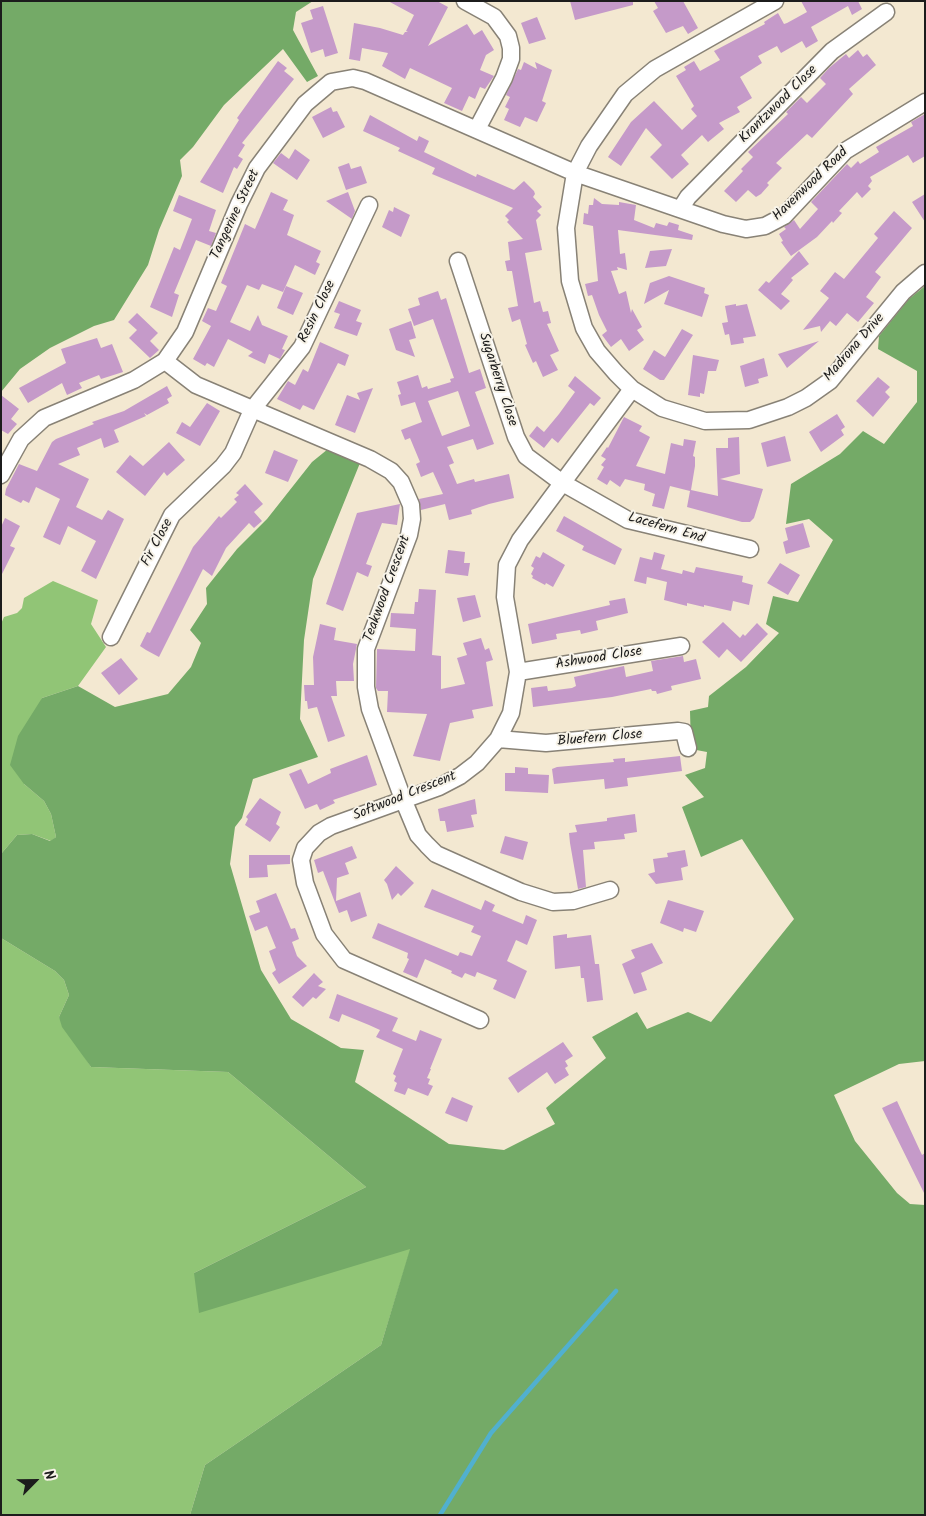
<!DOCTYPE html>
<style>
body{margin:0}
#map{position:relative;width:926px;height:1516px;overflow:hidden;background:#f3e8d1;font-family:Kalam,sans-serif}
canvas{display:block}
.frame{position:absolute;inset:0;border:2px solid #1c1c1c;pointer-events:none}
.north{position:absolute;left:10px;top:1456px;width:50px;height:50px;-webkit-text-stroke:4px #f7f3e8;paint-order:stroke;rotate:67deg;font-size:14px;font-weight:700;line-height:20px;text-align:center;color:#1c1c1c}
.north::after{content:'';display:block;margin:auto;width:18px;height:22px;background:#1c1c1c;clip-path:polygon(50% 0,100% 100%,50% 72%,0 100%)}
</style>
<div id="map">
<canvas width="926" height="1516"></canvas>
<div class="frame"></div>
<div class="north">N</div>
</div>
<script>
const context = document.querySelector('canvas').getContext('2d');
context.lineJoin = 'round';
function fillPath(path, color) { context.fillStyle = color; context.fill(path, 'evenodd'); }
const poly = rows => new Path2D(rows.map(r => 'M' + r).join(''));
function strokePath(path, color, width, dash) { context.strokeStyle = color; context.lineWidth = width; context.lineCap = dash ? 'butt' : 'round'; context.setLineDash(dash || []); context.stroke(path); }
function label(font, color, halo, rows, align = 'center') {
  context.font = font + ' Kalam,sans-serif'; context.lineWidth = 4; context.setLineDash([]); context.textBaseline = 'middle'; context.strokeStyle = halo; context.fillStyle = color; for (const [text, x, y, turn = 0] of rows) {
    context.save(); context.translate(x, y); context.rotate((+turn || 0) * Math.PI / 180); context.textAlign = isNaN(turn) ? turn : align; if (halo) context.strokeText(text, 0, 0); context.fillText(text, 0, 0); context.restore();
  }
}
fillPath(poly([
 [53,581,98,600,91,624,106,647,78,686,42,698,24,784,44,801,51,814,56,837,51,841,32,834,17,835,1,854,1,624,4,617,17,613,22,608,24,598],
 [1,938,55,971,64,980,69,995,59,1017,91,1067,228,1072,366,1187,194,1273,411,1248,381,1345,205,1465,190,1515,1,1515]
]), '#91c576');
fillPath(poly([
 [1,1,313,1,296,12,293,30,318,76,307,82,283,49,224,105,193,147,180,160,182,176,159,230,148,265,114,320,94,326,50,348,20,369,1,392],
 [925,286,925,1061,899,1064,834,1095,855,1141,897,1193,910,1204,925,1205,925,1515,190,1515,205,1465,381,1345,410,1249,199,1313,194,1273,366,1187,228,1072,91,1067,62,1027,59,1017,69,995,64,980,55,971,1,938,1,854,17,835,32,834,50,841,56,837,51,814,44,801,24,784,10,765,18,736,42,698,78,686,115,707,168,694,191,667,201,643,190,630,207,604,206,588,237,549,267,519,312,462,328,449,360,463,313,579,304,640,300,719,318,757,253,779,242,818,235,827,230,864,261,970,291,1019,341,1048,364,1050,355,1082,449,1144,504,1150,555,1124,546,1108,606,1058,592,1037,637,1012,647,1029,688,1012,711,1022,794,919,742,839,701,857,682,807,704,797,685,775,705,768,707,752,691,749,690,711,708,707,709,696,746,667,779,633,766,624,773,596,798,602,833,540,809,519,786,524,791,484,840,454,863,431,884,444,917,402,917,371,878,349,879,336,909,299]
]), '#74aa67');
strokePath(poly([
 [440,1515,491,1433,616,1291]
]), '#51b0cf', 4.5);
fillPath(poly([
 [388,1,437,1,448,7,428,46,467,24,474,35,482,30,494,50,486,55,480,70,494,76,485,89,480,87,475,99,469,96,462,111,444,103,452,88,410,68,405,79,382,66,388,53,362,48,360,61,349,59,354,23,380,28,403,35,405,32,408,32,406,31,414,15],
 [570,1,633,1,633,5,575,20],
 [654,1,683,1,698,28,688,34,683,26,666,33,653,11,658,8],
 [801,1,858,1,862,9,852,15,848,6,811,27,818,41,806,48,802,41,781,53,777,46,758,56,762,63,740,77,752,98,737,107,740,112,719,123,724,129,708,142,702,135,681,155,689,164,672,179,650,157,662,145,646,128,621,166,608,157,631,122,654,101,682,130,697,116,691,109,694,106,676,76,686,70,684,67,694,61,700,71,720,60,714,51,765,24,764,22,778,13,784,24,787,23,807,12],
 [323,6,338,53,325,57,323,49,311,53,301,23,313,19,310,10],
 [537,17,546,39,529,44,521,23],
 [858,50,863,57,867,54,876,65,849,89,853,94,812,138,807,134,776,163,782,168,767,183,769,185,761,194,756,197,748,190,736,202,724,191,743,171,741,169,753,157,748,152,788,114,786,112,801,97,807,103,826,84,820,78,829,68,846,54,849,58],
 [278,61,287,68,284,71,294,79,242,143,245,145,238,156,243,159,237,169,234,167,223,193,200,182,239,120,237,118],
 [524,62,537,69,535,62,552,70,542,101,546,103,537,122,525,117,520,127,504,120,509,109,505,107,510,97,506,95,518,69,521,70],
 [331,107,333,112,337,111,345,127,323,138,312,117],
 [925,114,925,156,913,163,908,155,870,177,872,181,868,186,871,189,862,198,857,192,839,211,842,213,833,223,832,221,817,237,791,256,781,242,783,241,779,234,786,229,784,227,794,220,800,229,818,209,811,202,847,164,851,168,858,161,860,164,879,152,876,147,913,126,911,122],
 [370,115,417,141,419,136,429,141,424,152,476,177,477,174,514,190,524,181,534,191,535,194,533,197,542,207,537,211,541,215,536,220,542,250,525,253,534,303,540,301,543,312,548,311,551,323,547,324,559,351,550,355,558,370,543,377,536,361,533,363,525,345,527,344,520,319,512,322,508,308,518,306,512,271,507,271,505,261,510,260,508,242,523,239,507,222,509,220,505,216,513,208,432,174,435,168,398,151,400,148,363,131],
 [295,149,310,160,297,180,273,163,281,153,289,159],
 [349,163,351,169,361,166,367,183,346,190,338,167],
 [271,192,288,200,283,210,294,215,287,235,321,251,316,262,320,264,315,275,295,265,283,292,262,284,259,290,247,285,230,322,250,331,258,315,262,325,288,336,282,349,285,350,280,359,269,354,265,364,248,356,253,352,228,339,214,367,207,363,205,366,193,359,211,326,202,321,208,308,216,311,227,286,221,283,245,224,255,229],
 [348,192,355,211,352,219,326,201],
 [925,194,925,222,912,202],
 [179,195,216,210,209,231,216,233,211,246,196,240,174,293,179,295,172,317,150,307,174,247,180,250,192,219,173,211],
 [594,198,602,204,619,205,619,202,636,205,634,220,654,228,656,223,667,226,669,222,679,225,678,230,693,235,692,240,618,230,620,254,625,253,627,270,617,267,618,270,611,271,619,294,626,291,631,313,632,309,642,327,637,330,644,340,629,351,621,339,611,347,602,335,607,331,599,315,592,295,588,296,585,284,598,281,593,226,583,224,584,213,588,214,589,205,593,205],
 [394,207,410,215,401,237,382,227,389,210,393,212],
 [894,211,912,228,875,272,881,277,866,297,874,303,858,322,847,313,836,326,830,321,821,332,820,326,803,330,829,298,820,291,835,272,844,279,878,238,874,234],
 [672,249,666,266,645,268,650,251],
 [799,251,809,264,791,278,793,280,781,294,790,301,781,310,758,290,766,281,769,283],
 [669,276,705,288,704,293,709,295,702,317,664,304,669,290,644,304,650,283],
 [286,286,303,293,293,315,277,308],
 [438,291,441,300,446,298,469,373,480,369,486,388,475,392,494,444,477,450,473,439,447,447,454,463,449,465,457,484,474,479,475,482,509,474,514,498,489,504,471,510,472,514,449,520,445,504,421,510,419,499,443,494,433,472,421,477,416,464,420,462,410,438,405,440,401,430,422,422,415,402,401,406,398,395,401,394,397,382,418,375,422,388,427,386,428,389,451,382,450,379,454,378,433,319,414,326,408,309,420,305,418,298],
 [458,391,470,426,442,436,428,401],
 [339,301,361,310,356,321,362,323,357,336,334,328,340,314,334,312],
 [736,304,736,306,747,304,756,336,743,338,744,343,731,345,729,334,725,335,722,323,728,322,725,306],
 [137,313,158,333,150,341,159,350,150,358,129,338,137,330,128,322],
 [411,321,416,338,409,340,415,357,396,350,389,329],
 [682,329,693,335,664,380,660,380,643,369,654,350,665,357],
 [97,338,101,348,112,344,123,372,101,379,99,375,79,383,82,388,67,395,62,383,28,403,19,388,66,363,61,349],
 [819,341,787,368,778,354],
 [320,342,349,355,345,366,338,363,314,410,303,405,300,410,277,399,288,381,295,385,303,369,308,372],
 [693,355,719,360,716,371,708,371,704,394,700,393,700,397,688,395],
 [764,358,768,376,758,379,759,383,745,387,740,366],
 [575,376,601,398,594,406,590,403,558,443,552,438,544,448,529,436,537,426,544,432,559,414,575,392,568,386],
 [878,377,890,387,885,392,890,397,873,417,856,401],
 [167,386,172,396,167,399,169,403,147,415,144,413,146,416,114,430,119,442,104,448,101,438,77,448,80,455,58,464,89,479,76,507,102,520,108,510,124,519,96,579,81,571,96,541,68,526,60,545,43,537,60,499,36,487,29,503,23,500,21,503,5,495,6,489,19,464,37,471,52,442,56,439,94,424,92,422,124,411],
 [373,388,355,433,335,425,347,395,360,400,357,393],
 [1,395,19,409,11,419,17,424,8,434,1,430],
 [207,403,220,411,200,446,176,433,182,422,190,427],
 [837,414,845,427,841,430,844,435,821,452,809,432],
 [624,417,642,426,639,431,650,437,636,466,665,474,671,443,683,446,684,439,696,441,693,456,695,457,695,466,691,490,718,496,716,448,728,448,728,438,739,437,740,474,720,479,763,489,754,518,750,522,742,522,687,507,690,491,670,486,664,509,652,506,655,494,644,490,645,484,625,479,620,487,610,480,607,485,597,479,604,467,601,465,606,459,601,456,607,447,608,448],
 [785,436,791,461,767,467,761,443],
 [169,442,185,460,167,476,164,472,145,496,116,472,130,455,143,466],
 [274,450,298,460,288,482,265,473],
 [245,484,263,504,254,512,262,521,254,528,249,523,226,548,212,576,203,569,159,657,146,650,140,646,147,632,150,633,193,547,219,516,221,518,237,502,234,499,239,495,236,493],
 [400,504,397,525,382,523,366,564,372,566,368,577,357,572,343,611,326,604,357,513],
 [564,516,622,549,615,565,582,550,584,546,556,531],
 [5,518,20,526,10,546,15,548,1,576,1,527],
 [803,523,810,547,786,554,783,542,788,540,785,528],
 [448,550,465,552,464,563,470,563,468,576,445,573],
 [543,552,565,565,553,587,546,583,545,585,532,578,533,576,531,574,534,568,531,566,536,556,540,558],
 [654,552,665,555,661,569,682,574,683,570,694,573,696,567,743,576,742,582,753,585,749,605,733,601,731,611,704,605,704,607,687,603,687,606,664,600,667,582,647,577,646,584,634,581,640,557,652,560],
 [780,563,800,575,788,595,767,583],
 [419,589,436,590,432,655,441,656,441,689,465,684,457,658,467,655,463,643,481,638,485,650,489,648,493,660,486,662,493,706,472,710,474,718,450,723,440,761,413,756,427,714,387,712,388,691,378,691,376,688,377,649,415,651,416,629,390,627,391,613,414,614,415,602,418,602],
 [475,595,481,617,463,622,457,598],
 [625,598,628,613,596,621,598,630,581,634,580,630,556,634,557,639,532,644,528,624,610,605,609,601],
 [723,622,740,638,743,634,745,636,757,623,768,634,741,662,727,649,719,658,702,642],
 [320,624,336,628,334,640,357,644,353,664,354,681,336,681,337,696,331,696,345,736,328,742,317,707,308,709,307,701,305,701,304,685,314,685,313,657],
 [683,656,684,662,696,659,701,679,671,686,672,690,657,694,656,691,652,691,651,689,612,697,533,707,531,688,547,686,548,691,572,688,576,686,574,677,624,666,626,677,653,671,651,661],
 [121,658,138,679,119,695,101,673],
 [367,755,377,785,333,800,335,803,320,810,317,804,305,809,289,774,301,769,308,784,331,773,330,769],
 [680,756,682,771,627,778,628,786,605,789,604,779,554,784,552,769,557,767,614,762,613,759,625,758,625,762],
 [515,767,528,768,528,774,549,775,548,793,505,791,505,773,515,773],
 [260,798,281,812,276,824,280,827,270,842,245,825,248,819,246,817],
 [475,799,477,814,471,815,474,827,447,832,445,821,440,821,438,809],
 [635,814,637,832,624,834,625,839,594,842,595,849,583,850,586,887,578,889,570,843,569,833,577,832,575,825,607,821,607,818],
 [505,836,528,842,523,860,500,853],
 [352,846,357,858,345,863,349,874,337,878,336,901,360,892,367,916,351,922,347,910,339,913,323,871,318,873,314,860],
 [685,850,688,866,681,868,683,880,656,884,648,874,655,872,653,859,668,857,667,853],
 [249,855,290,855,290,864,267,865,268,877,249,878],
 [396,866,414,883,401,896,398,893,392,900,387,884,384,880],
 [432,889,481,910,485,900,495,905,492,911,523,924,526,915,537,920,527,945,516,940,507,961,527,971,515,999,493,989,497,980,477,972,475,977,465,973,462,978,451,973,452,971,425,959,417,978,403,972,409,959,407,958,408,953,372,938,378,923,458,956,460,952,472,956,481,936,471,932,474,926,424,907],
 [276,893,291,929,295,928,299,939,292,942,297,956,307,966,279,984,272,973,276,970,269,951,276,948,267,926,255,931,249,916,260,912,256,901],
 [668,900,704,911,696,932,684,928,683,932,660,923],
 [567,934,567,938,591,935,595,964,599,964,603,1000,587,1002,584,978,581,978,580,966,555,969,553,936],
 [652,943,663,963,641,973,647,990,634,994,622,964,635,958,631,950],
 [314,973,323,982,318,986,326,989,316,999,313,997,303,1007,292,997],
 [337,994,398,1018,392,1031,416,1041,420,1030,442,1039,430,1069,431,1069,427,1078,430,1079,428,1084,433,1086,428,1096,408,1088,405,1095,394,1091,397,1083,394,1081,396,1076,393,1074,403,1049,376,1037,380,1030,369,1025,342,1014,339,1022,329,1018],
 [563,1042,573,1056,565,1061,568,1066,565,1068,569,1075,555,1084,547,1072,518,1093,508,1078],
 [452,1097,473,1106,467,1122,445,1113],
 [897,1101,922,1155,925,1153,925,1195,882,1108]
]), '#c59ac9');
const minor = poly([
 [465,1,494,17,508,36,511,48,511,59,504,78,477,129],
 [775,1,655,69,625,94,589,146,575,173,566,228,570,281,584,328,597,351,616,373,632,389,662,408,705,421,749,420,788,407,806,398,830,381,903,292,925,273],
 [681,208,688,197,832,51,886,12],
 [458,261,516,437,526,456,561,482,628,520,750,549],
 [165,361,196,385,370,459,391,471,401,482,411,505,412,519,409,535,366,649,366,687,370,709,403,799,418,835,427,845,436,854,521,892,553,902,573,901,610,890],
 [1,475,21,439,44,418,134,380,165,361,185,332,239,204,257,168,305,104,331,82,353,78,365,81,575,173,723,224,746,229,765,226,784,216,845,151,925,102],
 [111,637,172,515,223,466,233,453,252,410,302,347,369,205],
 [518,672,681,646],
 [498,739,546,743,678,731,684,732,688,748],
 [480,1020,344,960,324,934,305,883,301,860,305,848,319,833,331,826,439,787,460,776,477,763,498,739,511,713,518,672,505,597,507,565,520,540,632,389]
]);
strokePath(minor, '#888276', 19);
strokePath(minor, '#fff', 16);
label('14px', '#1c1c1c', '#f7f3e8', [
 ["Krantzwood Close",779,105,-45],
 ["Havenwood Road",811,185,-44],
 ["Tangerine Street",236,215,-65],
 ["Resin Close",318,312,-64],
 ["Madrona Drive",855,348,-49],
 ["Sugarberry Close",497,380,72],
 ["Lacefern End",666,529,16],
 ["Fir Close",158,543,-62],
 ["Teakwood Crescent",388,589,-70],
 ["Ashwood Close",599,659,-9],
 ["Bluefern Close",600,739,-5],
 ["Softwood Crescent",405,797,-22]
]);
</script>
